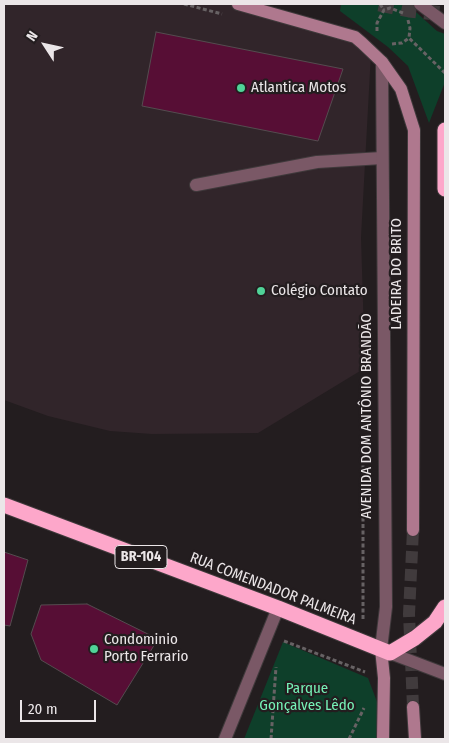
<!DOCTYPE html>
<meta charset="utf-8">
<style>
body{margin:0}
#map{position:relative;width:449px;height:743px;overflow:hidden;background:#231d1f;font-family:"Fira Sans Condensed",sans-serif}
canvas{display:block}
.frame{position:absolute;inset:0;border:5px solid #ebe6e8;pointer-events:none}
.north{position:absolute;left:20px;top:20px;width:50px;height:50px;-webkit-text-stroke:4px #231d1f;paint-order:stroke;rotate:305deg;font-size:14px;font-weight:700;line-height:20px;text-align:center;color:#ebe6e8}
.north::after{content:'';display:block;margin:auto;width:18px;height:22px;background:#ebe6e8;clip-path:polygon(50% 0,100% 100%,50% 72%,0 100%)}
.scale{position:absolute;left:20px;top:700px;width:76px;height:22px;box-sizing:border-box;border:2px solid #ebe6e8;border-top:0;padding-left:6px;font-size:15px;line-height:18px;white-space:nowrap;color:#ebe6e8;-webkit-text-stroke:4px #231d1f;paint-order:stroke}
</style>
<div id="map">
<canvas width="449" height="743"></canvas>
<div class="frame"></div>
<div class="north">N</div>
<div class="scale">20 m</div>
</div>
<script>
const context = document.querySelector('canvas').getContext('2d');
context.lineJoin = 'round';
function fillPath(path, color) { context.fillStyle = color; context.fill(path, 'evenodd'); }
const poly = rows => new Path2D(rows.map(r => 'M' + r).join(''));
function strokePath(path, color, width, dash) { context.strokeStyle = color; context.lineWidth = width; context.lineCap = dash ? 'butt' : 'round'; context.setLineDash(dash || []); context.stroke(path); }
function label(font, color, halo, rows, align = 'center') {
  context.font = font + ' "Fira Sans Condensed",sans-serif'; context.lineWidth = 4.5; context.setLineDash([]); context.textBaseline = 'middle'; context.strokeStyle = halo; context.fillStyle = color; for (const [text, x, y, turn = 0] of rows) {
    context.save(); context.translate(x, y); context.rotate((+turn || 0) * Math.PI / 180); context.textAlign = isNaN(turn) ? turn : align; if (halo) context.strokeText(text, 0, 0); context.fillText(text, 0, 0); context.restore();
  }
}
fillPath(poly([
 [4,4,233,4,356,39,371,53,361,237,365,368,258,433,152,434,110,431,48,416,4,400]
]), '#31252a');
fillPath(poly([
 [341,4,407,4,437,31,445,34,445,82,429,123,408,66,388,47,340,11],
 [283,642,368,678,379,707,377,739,244,739]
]), '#0e3f2a');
const building = poly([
 [156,32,343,69,318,141,142,106,156,32],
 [4,552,28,560,10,626,4,625,4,552],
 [87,604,158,639,117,705,41,660,31,634,41,605,87,604]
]);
fillPath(building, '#570e35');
strokePath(building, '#544c4f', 1);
strokePath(poly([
 [413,707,409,614,413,530]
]), '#413b3d', 12, [12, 6]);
strokePath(poly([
 [379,4,409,10,445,14]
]), '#413b3d', 15, [15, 8]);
const lane = poly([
 [196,185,317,162,382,158]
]);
const street = poly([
 [420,4,445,23],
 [381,649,386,607,382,62],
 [390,653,445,674],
 [225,739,278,608]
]);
const secondary = poly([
 [238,4,355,37,362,43,382,62,401,89,414,130,413,530],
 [381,649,384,678,383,739],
 [413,707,415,739]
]);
const highway = poly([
 [445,130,445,189],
 [4,505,278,608,390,653,415,638,435,622,445,607]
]);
strokePath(lane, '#3f393b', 14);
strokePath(street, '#3f393b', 14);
strokePath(secondary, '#3f393b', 14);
strokePath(highway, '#3f393b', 17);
strokePath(poly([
 [184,4,222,14],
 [380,4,384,10],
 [408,20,410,28,409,38],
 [377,31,377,23,384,10,390,8,403,13],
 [392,44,402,43,409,38,445,73],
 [363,619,363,453],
 [284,641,365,672],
 [271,739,276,667],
 [349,739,364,708]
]), '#676264', 3, [4, 2.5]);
strokePath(lane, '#7a5866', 12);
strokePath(street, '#7a5866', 12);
strokePath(secondary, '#af788e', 12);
strokePath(highway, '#fda7ca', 15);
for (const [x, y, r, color] of [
 [241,88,5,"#50d398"],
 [261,291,5,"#50d398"],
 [94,649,5,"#50d398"]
]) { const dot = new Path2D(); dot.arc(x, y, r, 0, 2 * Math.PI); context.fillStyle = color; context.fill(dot); strokePath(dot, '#231d1f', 2); }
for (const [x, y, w] of [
 [141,557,52]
]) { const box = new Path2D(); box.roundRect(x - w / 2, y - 11.5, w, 23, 4); context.fillStyle = '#231d1f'; context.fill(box); strokePath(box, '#ebe6e8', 1); }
label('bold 14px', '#ebe6e8', null, [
 ["BR-104",141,557]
]);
label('15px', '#ebe6e8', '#231d1f', [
 ["Atlantica Motos",251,88],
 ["Colégio Contato",271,291],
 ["Condominio",104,640],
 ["Porto Ferrario",104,657]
], 'left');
label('15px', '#ebe6e8', '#231d1f', [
 ["LADEIRA DO BRITO",397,274,-90],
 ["AVENIDA DOM ANTÔNIO BRANDÃO",367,416,-90],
 ["RUA COMENDADOR PALMEIRA",273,589,21]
]);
label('15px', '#76f1b6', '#231d1f', [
 ["Parque",307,689],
 ["Gonçalves Lêdo",307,706]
]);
</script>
